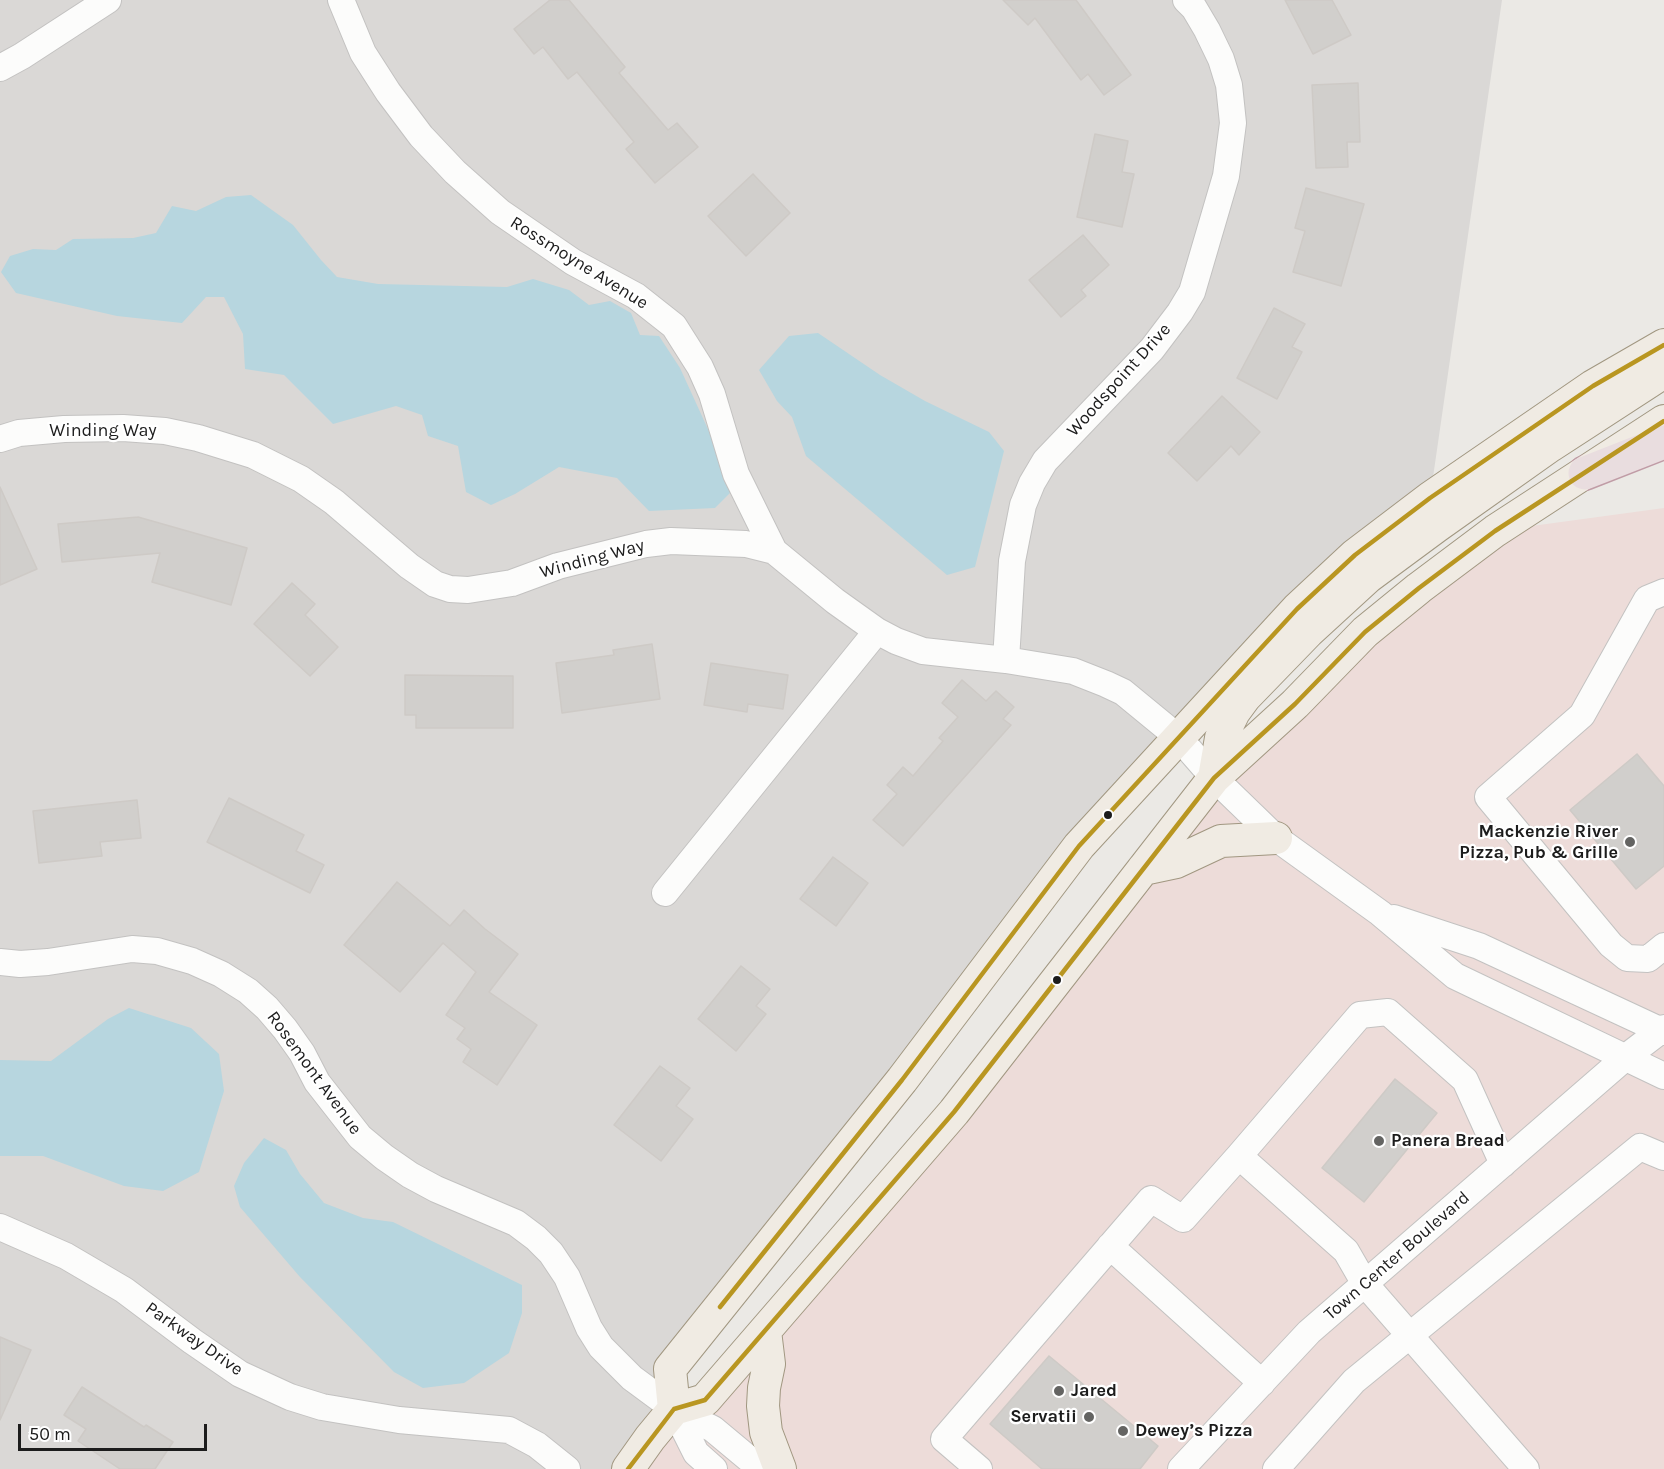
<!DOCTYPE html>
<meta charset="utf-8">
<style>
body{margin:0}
#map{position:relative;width:1664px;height:1469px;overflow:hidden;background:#ebe9e5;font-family:Karla,sans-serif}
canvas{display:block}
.scale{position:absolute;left:18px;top:1424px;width:189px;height:27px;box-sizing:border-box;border:3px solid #1c1c1c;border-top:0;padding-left:8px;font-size:18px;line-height:21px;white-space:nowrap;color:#1c1c1c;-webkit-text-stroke:4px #fff;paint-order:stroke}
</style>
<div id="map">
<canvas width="1664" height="1469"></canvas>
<div class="scale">50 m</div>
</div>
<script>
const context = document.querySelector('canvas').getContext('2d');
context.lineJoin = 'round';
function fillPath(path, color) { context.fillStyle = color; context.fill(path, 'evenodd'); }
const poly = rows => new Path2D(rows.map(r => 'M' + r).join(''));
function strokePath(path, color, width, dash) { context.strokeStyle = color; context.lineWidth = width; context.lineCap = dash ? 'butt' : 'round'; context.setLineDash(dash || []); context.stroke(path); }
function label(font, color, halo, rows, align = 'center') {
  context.font = font + ' Karla,sans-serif'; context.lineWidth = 4.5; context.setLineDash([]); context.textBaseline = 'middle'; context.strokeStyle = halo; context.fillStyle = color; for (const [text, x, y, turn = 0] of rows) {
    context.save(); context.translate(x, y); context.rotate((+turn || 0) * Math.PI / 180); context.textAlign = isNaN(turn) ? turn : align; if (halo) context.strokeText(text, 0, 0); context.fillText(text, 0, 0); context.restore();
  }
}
fillPath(poly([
 [0,0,1502,0,1430,498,1179,738,670,1369,674,1409,628,1469,0,1469]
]), '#dad8d6');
fillPath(poly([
 [1664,508,1664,1469,628,1469,705,1400,1214,778,1495,531]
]), '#eddcd9');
fillPath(poly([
 [251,195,293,225,321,260,337,277,378,284,507,287,533,279,569,290,589,305,610,301,631,313,640,335,659,336,680,368,712,438,731,492,715,508,649,511,617,478,559,467,515,494,491,505,466,492,458,446,428,436,422,415,396,406,333,424,284,375,245,369,243,334,224,297,206,297,182,323,117,316,16,293,1,272,10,256,33,249,56,250,73,239,133,238,156,233,172,206,196,211,226,197],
 [818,333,880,375,925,401,989,432,1004,451,975,567,947,575,806,456,792,417,777,401,759,370,789,336],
 [129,1008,191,1028,219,1054,224,1091,199,1172,163,1191,124,1186,43,1156,0,1156,0,1060,51,1061,108,1019],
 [264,1138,286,1150,300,1174,324,1203,363,1218,393,1222,522,1285,522,1313,509,1353,464,1383,423,1388,394,1372,300,1277,240,1207,234,1186,244,1163]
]), '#b7d6df');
const building = poly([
 [550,0,569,0,625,67,619,73,668,130,677,123,698,147,655,183,626,149,634,142,577,72,568,79,543,47,534,54,514,29,550,0],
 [1003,0,1076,0,1131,75,1104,95,1088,74,1081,80,1035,18,1028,25,1003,0],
 [1285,0,1332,0,1351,35,1313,54,1285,0],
 [1358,83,1360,142,1347,142,1348,167,1316,168,1312,85,1358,83],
 [1095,134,1128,141,1122,172,1134,174,1122,227,1077,217,1095,134],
 [753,174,790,213,746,256,708,216,753,174],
 [1306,188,1364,204,1341,286,1293,272,1305,231,1295,228,1306,188],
 [1083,235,1109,265,1081,290,1086,296,1061,317,1029,280,1083,235],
 [1274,308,1305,324,1292,347,1302,352,1277,399,1237,378,1274,308],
 [1222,396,1260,432,1239,455,1231,446,1197,481,1168,453,1222,396],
 [0,487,37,569,0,585,0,487],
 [138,517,247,548,231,605,152,582,160,553,62,562,58,524,138,517],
 [292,583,315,604,305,615,338,647,310,676,254,624,292,583],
 [652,644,660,699,562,713,556,663,614,655,613,650,652,644],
 [711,663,788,675,783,709,748,704,747,712,704,705,711,663],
 [405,675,513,676,513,728,416,728,416,715,405,715,405,675],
 [962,680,986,701,996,691,1014,707,1003,719,1011,725,903,846,873,820,897,794,887,785,903,767,913,776,943,741,939,738,958,717,942,703,962,680],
 [1637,754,1664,786,1664,866,1636,889,1570,810,1637,754],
 [229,798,304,835,296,851,324,865,310,893,207,842,229,798],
 [137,800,141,838,100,842,102,856,39,863,33,811,137,800],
 [833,857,868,883,836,926,800,899,833,857],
 [397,882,450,926,464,910,485,929,518,954,489,992,537,1025,497,1085,463,1062,471,1049,457,1039,465,1028,446,1015,476,972,443,943,400,992,344,945,397,882],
 [741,966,770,989,756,1006,766,1014,736,1051,698,1019,741,966],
 [660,1066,690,1088,676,1106,693,1119,661,1161,614,1125,660,1066],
 [1395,1079,1437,1113,1364,1202,1322,1168,1395,1079],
 [0,1337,31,1350,0,1420,0,1337],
 [1049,1356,1158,1446,1140,1469,1042,1469,990,1424,1049,1356],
 [82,1387,144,1427,146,1425,173,1442,155,1469,120,1469,78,1441,86,1429,64,1415,82,1387]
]);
fillPath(building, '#d1cfcc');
strokePath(building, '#cecac6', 1.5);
const minor = poly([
 [341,0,363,53,388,92,421,136,455,172,500,212,573,262,636,296,674,326,700,367,712,394,736,474,774,551],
 [0,68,22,56,108,0],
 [0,439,19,433,64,429,123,428,165,431,198,438,253,455,301,479,334,502,409,566,435,584,450,589,468,590,512,583,558,566,646,544,671,541,746,544,774,551,835,601,877,631,896,641,923,651,1006,660,1073,671,1106,684,1123,692,1179,738,1214,778,1276,838,1380,913,1455,976,1664,1076],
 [1664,592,1647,599,1582,715,1488,797,1611,945,1627,958,1648,959,1664,946],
 [1006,660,1012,561,1023,505,1032,483,1045,461,1152,349,1180,312,1192,292,1226,176,1233,123,1229,85,1221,59,1207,30,1194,8,1186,0],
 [665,893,877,631],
 [1394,918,1479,946,1664,1032],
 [0,962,20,964,48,962,132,949,157,951,192,961,221,974,248,991,267,1008,285,1029,302,1053,317,1082,360,1137,384,1157,410,1175,436,1189,516,1223,536,1238,551,1253,567,1277,589,1328,601,1347,632,1378,674,1409,713,1429,761,1469],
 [1239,1156,1346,1251,1365,1284,1526,1469],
 [0,1227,66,1256,124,1290,192,1341,240,1374,290,1397,322,1407,399,1420,509,1430,537,1445,567,1469],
 [1110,1246,1262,1383],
 [674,1409,696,1453,714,1469],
 [979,1469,944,1439,1151,1199,1183,1219,1239,1156,1360,1015,1388,1012,1465,1080,1503,1164],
 [1181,1469,1309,1332,1626,1057,1664,1028],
 [1276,1469,1354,1381,1640,1147,1664,1157]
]);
const major = poly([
 [1214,778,1221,738,1234,712,1245,697,1308,632,1368,577,1437,526,1550,446,1664,372],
 [1143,869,1176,862,1221,841,1276,838],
 [765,1331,769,1364,764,1388,763,1406,766,1432,780,1469],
 [674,1409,670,1369,902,1080,1079,846,1297,609,1355,555,1430,498,1593,386,1664,345],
 [628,1469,650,1438,674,1409,705,1400,954,1112,1214,778,1295,704,1365,632,1419,588,1495,531,1664,421]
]);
const highway = poly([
 [1585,473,1664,442]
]);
strokePath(minor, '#c3c2c1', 28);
strokePath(major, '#a19781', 34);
strokePath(highway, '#c09ca6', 36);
strokePath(minor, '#fcfcfb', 26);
strokePath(major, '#f0ebe3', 32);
strokePath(highway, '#e9dddf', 33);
strokePath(poly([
 [720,1307,902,1080,1079,846,1297,609,1355,555,1430,498,1593,386,1664,345],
 [628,1469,674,1409,705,1400,954,1112,1214,778,1295,704,1365,632,1419,588,1495,531,1664,421]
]), '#b99621', 4.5);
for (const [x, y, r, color] of [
 [1108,815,5,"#1c1c1c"],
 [1630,842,6,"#646462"],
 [1057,980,5,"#1c1c1c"],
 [1379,1141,6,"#646462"],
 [1059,1391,6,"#646462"],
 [1089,1417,6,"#646462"],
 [1123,1431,6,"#646462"]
]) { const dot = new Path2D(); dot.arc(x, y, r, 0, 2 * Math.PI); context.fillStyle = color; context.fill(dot); strokePath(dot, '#fff', 2); }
label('18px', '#1c1c1c', '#fff', [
 ["Rossmoyne Avenue",579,263,32],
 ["Woodspoint Drive",1119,380,-48],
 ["Winding Way",103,431],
 ["Winding Way",592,559,-15],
 ["Rosemont Avenue",314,1073,54],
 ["Town Center Boulevard",1397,1256,-41],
 ["Parkway Drive",194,1339,35]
]);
label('bold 18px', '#1c1c1c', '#fff', [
 ["Mackenzie River",1618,832,"right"],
 ["Pizza, Pub & Grille",1618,853,"right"],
 ["Panera Bread",1391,1141],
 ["Jared",1071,1391],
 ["Servatii",1077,1417,"right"],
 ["Dewey’s Pizza",1135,1431]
], 'left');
</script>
